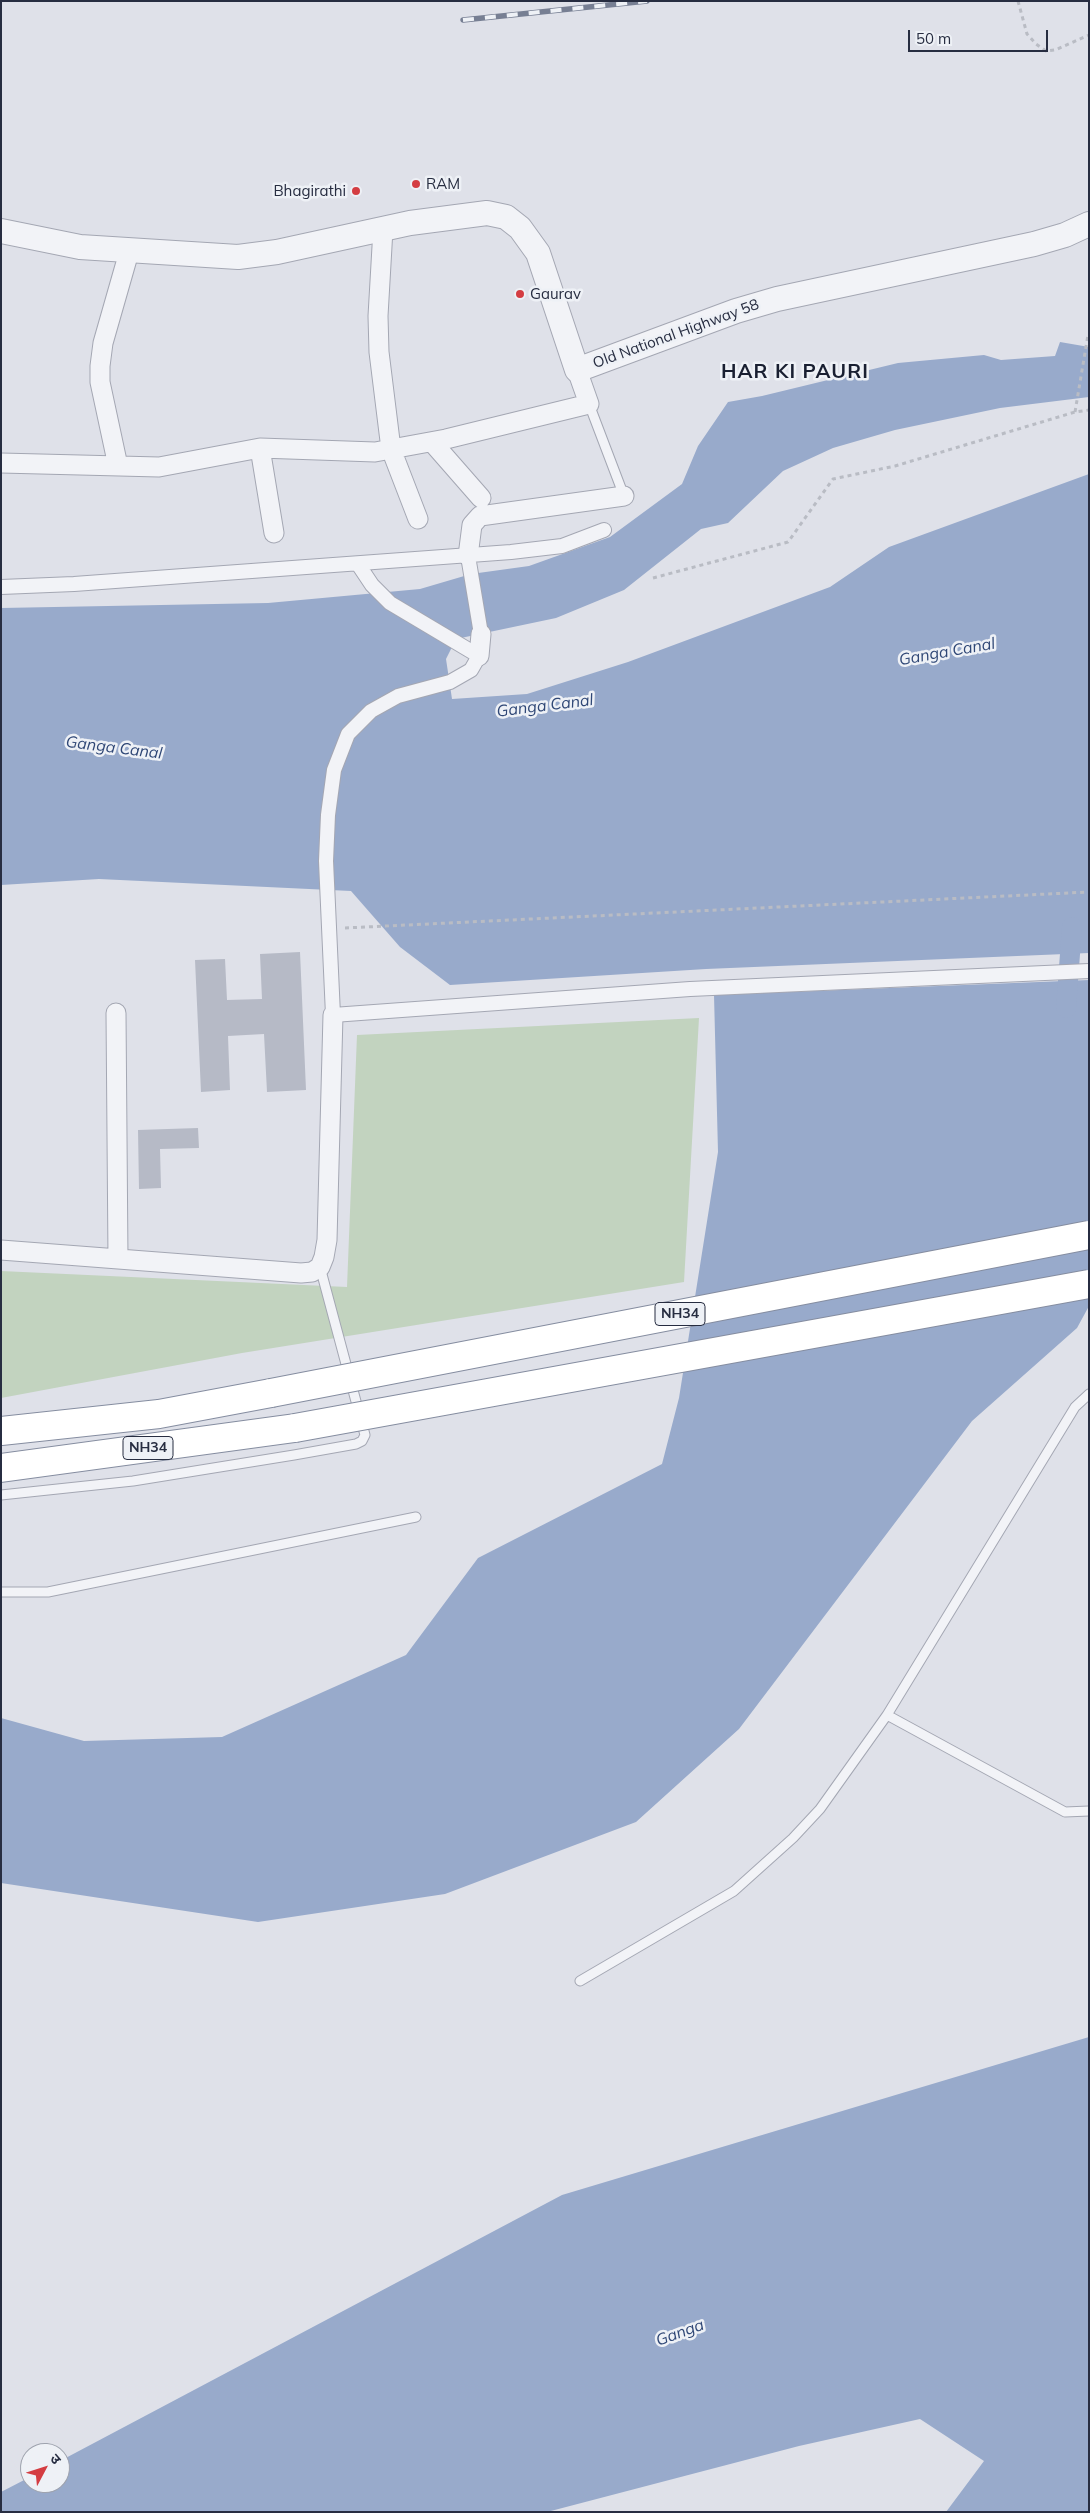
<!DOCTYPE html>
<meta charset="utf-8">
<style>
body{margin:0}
#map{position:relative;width:1090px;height:2513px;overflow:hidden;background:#dfe1e9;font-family:Mulish,"Noto Sans Devanagari",sans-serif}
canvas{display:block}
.frame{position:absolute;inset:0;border:2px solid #272d41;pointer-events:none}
.north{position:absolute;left:20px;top:2443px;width:50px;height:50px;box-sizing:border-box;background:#eef1f6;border:1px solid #9ea3ae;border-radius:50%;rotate:50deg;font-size:14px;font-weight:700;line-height:20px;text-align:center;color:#272d41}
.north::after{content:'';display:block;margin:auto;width:18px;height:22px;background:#d43d42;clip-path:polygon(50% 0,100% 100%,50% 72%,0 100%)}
.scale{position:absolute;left:908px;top:30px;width:140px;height:22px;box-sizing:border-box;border:2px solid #272d41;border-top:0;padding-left:6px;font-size:15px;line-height:18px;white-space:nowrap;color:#272d41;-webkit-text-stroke:4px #eef1f6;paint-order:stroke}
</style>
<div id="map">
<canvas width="1090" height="2513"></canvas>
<div class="frame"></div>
<div class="north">उ</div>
<div class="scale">50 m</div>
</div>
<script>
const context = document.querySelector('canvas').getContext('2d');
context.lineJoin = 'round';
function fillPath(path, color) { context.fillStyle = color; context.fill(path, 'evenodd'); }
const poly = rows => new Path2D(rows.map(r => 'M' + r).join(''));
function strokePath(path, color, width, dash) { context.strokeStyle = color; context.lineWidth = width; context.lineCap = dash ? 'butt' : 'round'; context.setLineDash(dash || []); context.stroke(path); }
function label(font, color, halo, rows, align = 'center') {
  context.font = font + ' Mulish,sans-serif'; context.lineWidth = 5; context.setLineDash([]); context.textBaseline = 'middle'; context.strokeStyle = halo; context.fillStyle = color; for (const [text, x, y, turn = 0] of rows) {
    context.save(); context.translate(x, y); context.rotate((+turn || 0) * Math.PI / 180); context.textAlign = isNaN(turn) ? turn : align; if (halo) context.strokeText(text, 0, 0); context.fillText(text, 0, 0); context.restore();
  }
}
fillPath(poly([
 [699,1018,684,1282,242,1353,1,1398,1,1271,347,1287,357,1035]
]), '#c2d3bf');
fillPath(poly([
 [1060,342,1089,347,1089,397,1000,408,895,430,833,448,783,471,728,523,701,529,624,590,556,618,456,639,446,659,452,699,527,694,628,662,830,587,889,547,1089,474,1089,953,706,969,450,985,400,947,351,891,99,879,1,885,1,608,268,603,420,589,471,574,529,566,610,537,682,484,698,446,728,402,762,396,898,363,984,355,1001,360,1055,356],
 [1089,980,1089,1306,1077,1328,972,1421,739,1729,636,1822,445,1894,258,1922,1,1883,1,1718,84,1741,222,1737,406,1655,478,1558,662,1464,679,1398,718,1152,714,995],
 [1089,2037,1089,2512,946,2512,984,2461,920,2419,799,2446,547,2512,1,2512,1,2492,30,2477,30,2483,60,2483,60,2461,562,2195]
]), '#98aacb');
strokePath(poly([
 [1066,1008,1072,927]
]), '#98aacb', 20);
fillPath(poly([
 [300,952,306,1090,267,1092,264,1034,228,1036,230,1090,201,1092,195,960,225,959,227,1000,262,999,260,954],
 [198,1128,199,1148,160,1149,161,1188,139,1189,138,1130]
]), '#b6bac6');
const service = poly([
 [589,404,624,496],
 [1,1495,133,1481,294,1455,356,1444,362,1441,365,1435,320,1267],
 [1,1592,48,1592,416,1517],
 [887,1715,1065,1812,1089,1811],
 [580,1981,734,1891,793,1838,820,1809,887,1715,1075,1407,1089,1394]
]);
const pedestrian = poly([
 [468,556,481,634],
 [358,564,372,585,390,603,479,656,471,670,450,682,398,696,371,711,348,734,334,770,328,815,326,861,333,1015,690,989,1089,971],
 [1,587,74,584,511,552,562,546,604,530]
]);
const minor = poly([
 [383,229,378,316,379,352,391,449,418,519],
 [432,442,481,498],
 [260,448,274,533],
 [1,463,159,467,260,448,375,452,446,439,589,404,577,370],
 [118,466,100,382,100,366,103,343,129,252],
 [468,556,472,525,480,516,624,496],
 [479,656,481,634],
 [116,1013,118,1259],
 [1,1250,301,1273,312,1272,320,1267,324,1257,327,1240,333,1015]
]);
const tertiary = poly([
 [1,231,80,247,238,257,277,252,410,223,487,213,506,217,520,228,538,253,577,370,736,311,777,299,1034,244,1065,235,1089,224]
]);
const trunk = poly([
 [1,1431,159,1414,271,1393],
 [1,1468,295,1428]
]);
strokePath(service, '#a4a7b3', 11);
strokePath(pedestrian, '#a4a7b3', 16);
strokePath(minor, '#a4a7b3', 21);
strokePath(tertiary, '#a4a7b3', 26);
strokePath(trunk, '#858da0', 30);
strokePath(poly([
 [1018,1,1027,34,1036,44,1046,51,1055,50,1089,35],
 [1075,412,1088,335],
 [653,578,788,542,833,479,895,466,1075,412,1089,410],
 [345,928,1089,892]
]), '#b9bcc4', 3, [4, 4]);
strokePath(service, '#f2f3f7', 9);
strokePath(pedestrian, '#f2f3f7', 14);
strokePath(minor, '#f2f3f7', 19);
strokePath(tertiary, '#f2f3f7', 24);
strokePath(trunk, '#fff', 28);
const rail = poly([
 [463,20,647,1]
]);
strokePath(rail, '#777f93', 5.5);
strokePath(rail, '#eef1f6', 4, [11]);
const trunkBridge = poly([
 [271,1393,1089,1235],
 [295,1428,1089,1284]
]);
strokePath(trunkBridge, '#858da0', 30, []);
strokePath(trunkBridge, '#fff', 28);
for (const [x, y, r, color] of [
 [416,184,5,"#d43d42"],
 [356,191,5,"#d43d42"],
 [520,294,5,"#d43d42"]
]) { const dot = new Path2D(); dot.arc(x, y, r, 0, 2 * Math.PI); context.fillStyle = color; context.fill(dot); strokePath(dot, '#eef1f6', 2); }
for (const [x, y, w] of [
 [680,1314,50],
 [148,1448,50]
]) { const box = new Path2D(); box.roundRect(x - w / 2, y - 11.5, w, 23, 4); context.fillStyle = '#eef1f6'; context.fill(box); strokePath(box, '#272d41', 1); }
label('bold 14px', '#272d41', null, [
 ["NH34",680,1314],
 ["NH34",148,1448]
]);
label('15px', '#272d41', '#eef1f6', [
 ["RAM",426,184],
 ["Bhagirathi",346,191,"right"],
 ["Gaurav",530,294]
], 'left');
label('15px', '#272d41', '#eef1f6', [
 ["Old National Highway 58",676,334,-20]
]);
label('italic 16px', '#2f4776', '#eef1f6', [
 ["Ganga Canal",947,652,-10],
 ["Ganga Canal",545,706,-7],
 ["Ganga Canal",114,748,7],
 ["Ganga",680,2333,-20]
]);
context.letterSpacing = '1px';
label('bold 20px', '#191f31', '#eef1f6', [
 ["HAR KI PAURI",795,372]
]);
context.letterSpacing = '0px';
</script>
